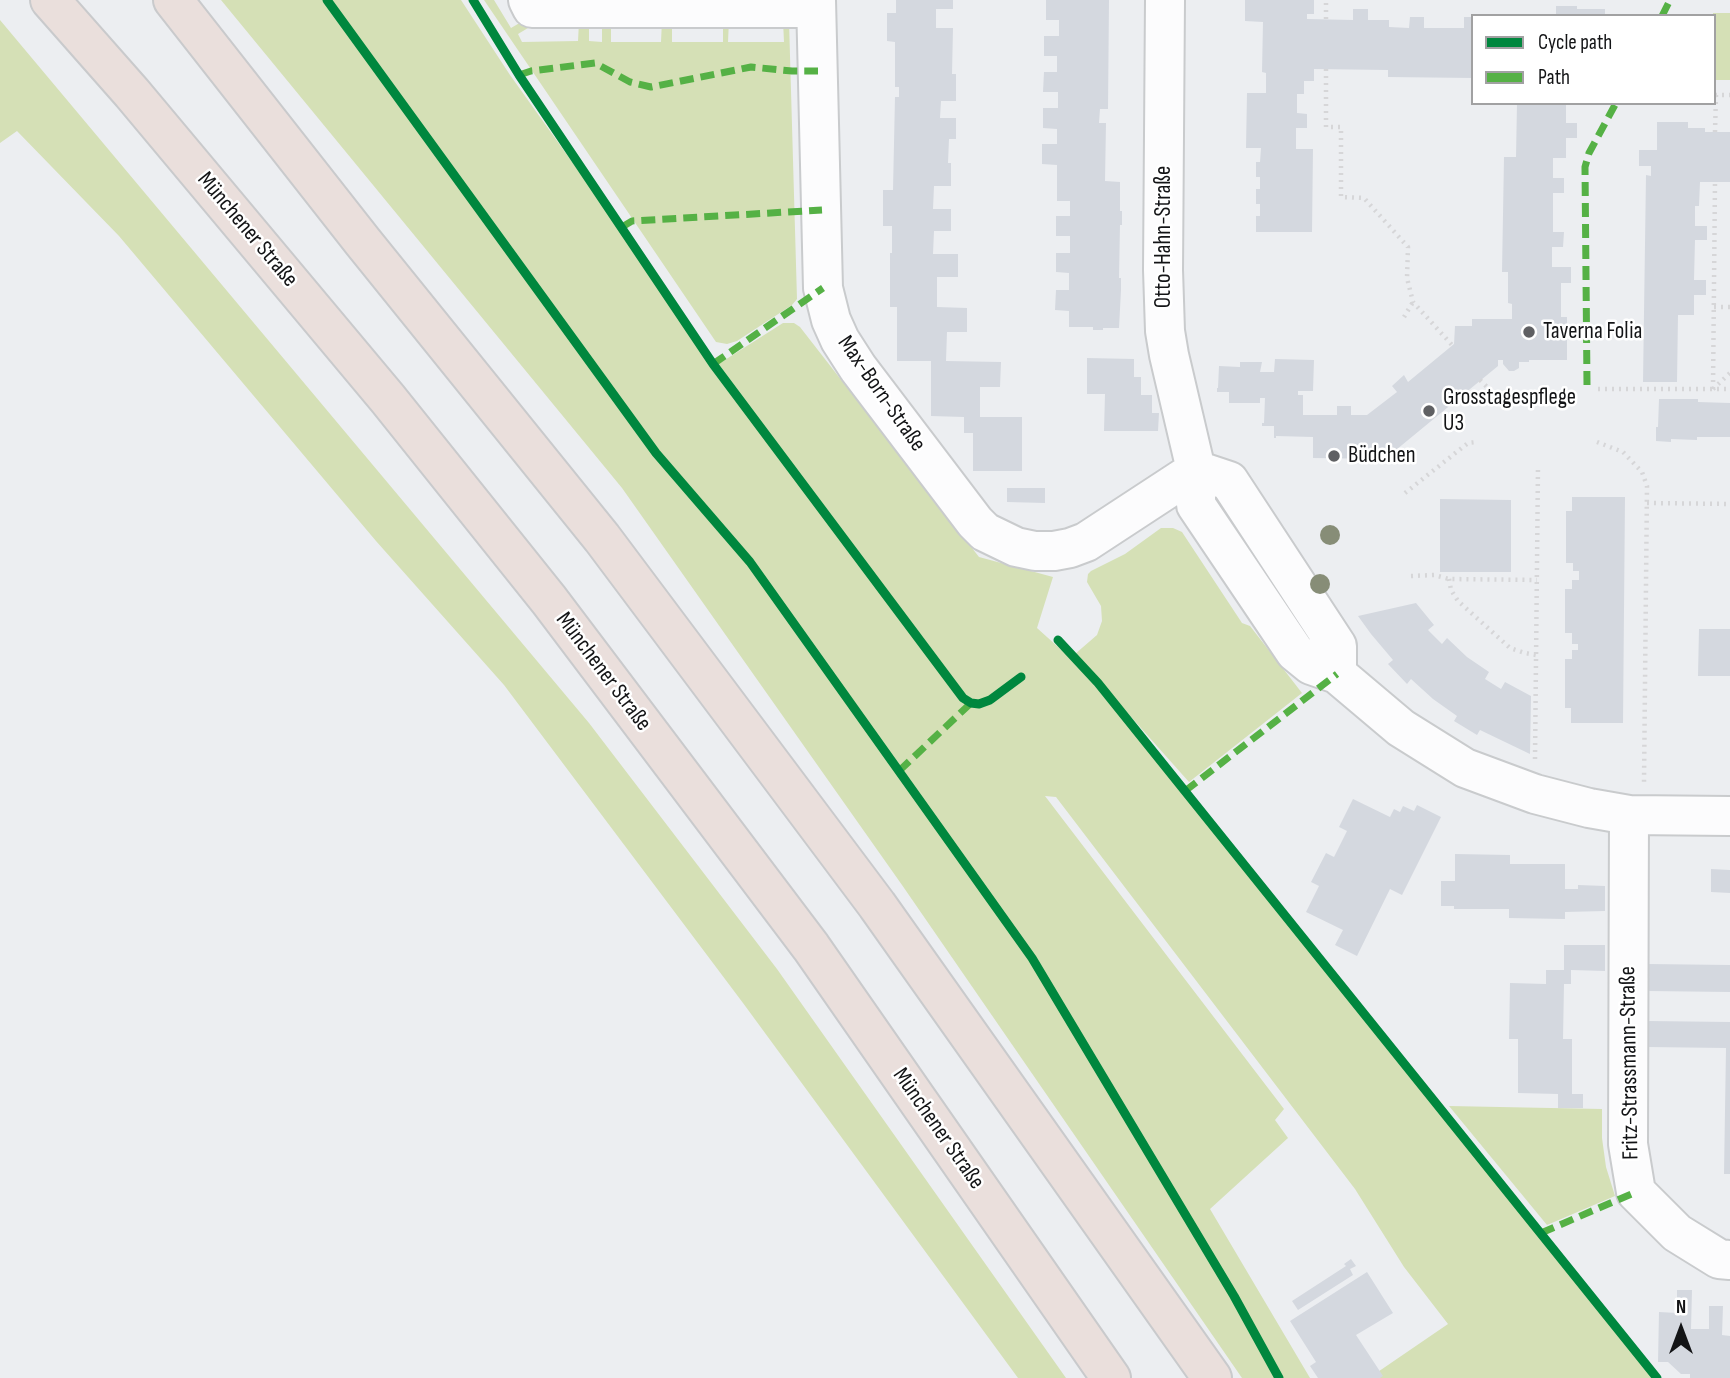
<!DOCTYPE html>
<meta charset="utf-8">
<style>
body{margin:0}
#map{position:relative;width:1730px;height:1378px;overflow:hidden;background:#eceef1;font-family:"Sofia Sans Condensed",sans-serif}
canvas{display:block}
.legend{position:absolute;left:1471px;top:14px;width:245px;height:91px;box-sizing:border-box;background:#fff;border:2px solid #a1a1a2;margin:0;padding:9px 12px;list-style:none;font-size:21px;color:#131416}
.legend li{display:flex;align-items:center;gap:14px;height:35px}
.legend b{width:35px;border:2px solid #a1a1a2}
.north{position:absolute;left:1646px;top:1294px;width:70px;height:70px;-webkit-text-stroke:5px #fff;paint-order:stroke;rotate:0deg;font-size:19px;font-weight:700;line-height:28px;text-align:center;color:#131416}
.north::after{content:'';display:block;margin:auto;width:24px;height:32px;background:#131416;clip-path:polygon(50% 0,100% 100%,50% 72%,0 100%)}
</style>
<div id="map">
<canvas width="1730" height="1378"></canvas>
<ul class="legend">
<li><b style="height:9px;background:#00873e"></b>Cycle path</li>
<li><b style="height:9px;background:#55b145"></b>Path</li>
</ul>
<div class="north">N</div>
</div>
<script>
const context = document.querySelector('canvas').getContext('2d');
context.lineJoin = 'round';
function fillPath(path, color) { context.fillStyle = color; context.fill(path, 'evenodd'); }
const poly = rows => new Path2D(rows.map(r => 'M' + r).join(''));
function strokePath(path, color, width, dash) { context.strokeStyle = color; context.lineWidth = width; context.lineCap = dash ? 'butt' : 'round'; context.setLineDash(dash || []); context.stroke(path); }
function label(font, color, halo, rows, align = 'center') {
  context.font = font + ' "Sofia Sans Condensed",sans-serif'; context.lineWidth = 5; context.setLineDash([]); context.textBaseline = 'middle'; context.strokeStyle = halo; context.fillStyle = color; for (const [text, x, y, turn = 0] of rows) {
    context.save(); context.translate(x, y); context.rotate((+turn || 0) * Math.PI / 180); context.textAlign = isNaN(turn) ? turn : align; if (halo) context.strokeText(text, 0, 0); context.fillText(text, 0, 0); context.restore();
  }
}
fillPath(poly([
 [221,0,461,0,510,75,717,365,783,323,794,323,800,327,979,557,1053,577,1037,628,1067,655,1105,696,1654,1378,1369,1378,1448,1324,1404,1267,1355,1189,1056,797,1045,796,1284,1109,1275,1120,1288,1138,1210,1209,1310,1378,1242,1378,902,885,622,488],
 [484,0,494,0,511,28,528,18,533,25,518,34,522,42,578,41,579,22,589,23,589,41,602,42,602,19,611,19,611,42,661,42,662,20,672,20,672,42,723,42,723,20,729,20,728,42,784,42,783,21,789,21,797,299,792,305,737,341,727,344,716,342],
 [1713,13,1730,13,1730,80,1714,80,1714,16,1713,16],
 [0,20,589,723,777,969,1066,1378,1018,1378,743,1003,504,685,376,541,119,236,17,131,0,143],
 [1161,528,1173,528,1182,532,1242,623,1250,626,1302,693,1189,782,1075,654,1097,635,1102,621,1101,606,1087,582,1088,574,1091,571,1125,554],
 [1449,1106,1602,1109,1602,1138,1606,1167,1615,1196,1547,1225]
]), '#d5e0b6');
fillPath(poly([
 [896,0,953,0,953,9,936,9,936,28,953,28,952,74,956,74,956,101,941,101,940,118,956,118,956,139,949,139,948,163,951,163,951,186,934,186,933,209,951,209,951,231,934,231,933,254,958,254,958,277,937,277,937,307,967,308,967,332,947,332,946,361,1001,362,1000,387,980,387,980,417,1022,417,1022,471,973,471,973,433,964,433,964,417,931,416,931,361,897,361,897,307,890,307,890,253,892,253,892,226,883,226,883,190,893,190,895,97,899,97,899,87,895,87,895,42,887,41,887,13,896,13],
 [1046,0,1109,0,1108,109,1100,109,1099,123,1106,123,1105,181,1120,182,1120,211,1122,211,1122,225,1120,225,1119,278,1121,278,1121,290,1119,328,1103,328,1103,330,1093,330,1093,327,1069,327,1069,311,1055,310,1056,290,1069,290,1069,273,1056,272,1056,253,1070,253,1070,236,1056,236,1056,216,1070,216,1070,201,1057,201,1057,165,1042,164,1042,144,1057,144,1057,129,1043,128,1043,108,1058,108,1058,92,1043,92,1044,72,1057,72,1057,56,1044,56,1044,36,1059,36,1059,20,1046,20],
 [1245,0,1314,0,1314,14,1307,14,1307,19,1353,20,1353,9,1368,9,1368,20,1389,20,1389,27,1409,28,1410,17,1424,17,1424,28,1464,28,1464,17,1473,17,1473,78,1388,77,1388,70,1314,69,1314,81,1304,81,1304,94,1297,94,1297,113,1307,114,1307,128,1296,128,1296,149,1313,149,1312,232,1256,232,1256,216,1260,216,1260,204,1256,204,1256,189,1260,189,1260,177,1256,177,1256,162,1260,162,1261,148,1246,148,1247,93,1266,93,1266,73,1262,72,1263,22,1245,21],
 [1556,6,1577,6,1577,9,1605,9,1605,16,1556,16],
 [1517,103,1566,103,1566,123,1577,123,1577,138,1566,138,1566,158,1553,158,1553,178,1564,178,1564,193,1553,193,1553,232,1564,232,1563,247,1552,247,1552,267,1571,267,1571,283,1561,283,1561,317,1567,317,1567,360,1529,360,1529,362,1519,362,1519,368,1514,371,1509,371,1503,364,1503,360,1498,360,1498,366,1385,459,1313,458,1313,437,1276,436,1276,438,1274,438,1274,426,1262,426,1262,423,1264,423,1265,398,1260,398,1260,403,1229,403,1229,392,1217,392,1217,388,1218,388,1219,366,1240,367,1240,362,1262,362,1260,372,1274,372,1275,359,1314,360,1313,391,1298,391,1298,395,1303,395,1303,415,1337,415,1337,406,1351,406,1351,415,1367,415,1397,392,1392,386,1404,375,1408,382,1454,344,1455,326,1472,326,1472,319,1512,319,1512,304,1508,303,1508,272,1502,272,1504,157,1516,157],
 [1657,122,1688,122,1688,128,1705,128,1705,132,1730,132,1730,182,1700,182,1699,206,1695,206,1695,226,1707,226,1707,240,1695,240,1694,280,1706,280,1706,295,1694,295,1694,315,1678,315,1677,382,1643,382,1646,175,1651,176,1651,166,1639,166,1639,150,1657,150],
 [1087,358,1134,359,1134,377,1141,377,1141,395,1152,395,1152,413,1159,413,1158,431,1104,431,1105,394,1087,394],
 [1659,399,1698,399,1698,402,1730,403,1730,437,1697,437,1697,440,1671,439,1671,442,1656,441,1656,427,1658,427],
 [1007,488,1045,488,1045,503,1007,502],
 [1572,497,1625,497,1623,723,1571,723,1571,708,1565,708,1565,659,1572,659,1572,650,1578,650,1578,644,1572,644,1572,633,1565,633,1565,589,1572,589,1572,580,1579,580,1579,571,1573,571,1573,563,1566,563,1566,511,1572,511],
 [1440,499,1511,500,1511,572,1440,572],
 [1416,603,1434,625,1428,630,1442,644,1447,638,1467,657,1489,672,1485,679,1501,689,1505,682,1531,696,1530,754,1480,730,1477,735,1454,721,1457,716,1433,699,1411,679,1407,684,1388,664,1393,660,1371,634,1358,616],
 [1699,629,1730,629,1730,676,1698,676],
 [1353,799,1390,817,1394,809,1400,812,1403,806,1414,811,1417,805,1441,817,1402,895,1390,889,1357,956,1335,945,1343,930,1306,912,1319,886,1311,882,1326,853,1334,857,1347,831,1339,827],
 [1455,854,1510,855,1510,864,1565,864,1565,889,1578,889,1578,885,1605,886,1605,911,1565,912,1565,919,1509,918,1509,909,1454,909,1454,906,1441,906,1441,881,1455,881],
 [1711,869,1730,870,1730,893,1711,892],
 [1564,945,1605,945,1605,971,1571,970,1571,984,1564,984,1563,1039,1572,1039,1572,1094,1583,1094,1583,1108,1558,1108,1558,1094,1518,1093,1518,1039,1509,1039,1510,983,1546,984,1546,970,1564,970],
 [1648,964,1730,965,1730,992,1648,991],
 [1648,1021,1730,1022,1730,1174,1724,1174,1726,1048,1648,1047],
 [1351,1259,1356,1266,1350,1269,1353,1275,1298,1310,1292,1301,1346,1266,1344,1264],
 [1367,1272,1393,1313,1356,1335,1383,1376,1380,1378,1318,1378,1310,1366,1316,1362,1290,1321],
 [1677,1290,1692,1290,1691,1329,1709,1329,1709,1306,1723,1306,1722,1335,1730,1336,1730,1378,1690,1378,1690,1374,1681,1374,1668,1362,1658,1362,1659,1312,1677,1313]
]), '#d4d8df');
const minor = poly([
 [528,0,532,8,816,8],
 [816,0,823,288,831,320,840,340,858,368,975,522,985,532,1016,547,1035,551,1054,551,1070,548,1086,542,1196,470],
 [1165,0,1163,270,1165,331,1169,355,1196,470,1196,505,1295,652,1311,665,1337,674,1401,728,1465,768,1535,794,1589,808,1629,815,1730,816],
 [1196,470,1229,481,1337,646,1337,674],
 [1629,815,1628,1144,1636,1192,1677,1233,1719,1259,1730,1260]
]);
const highway = poly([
 [50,0,132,93,388,399,549,600,811,947,1111,1378],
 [173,0,363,242,602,538,877,905,1212,1378]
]);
strokePath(minor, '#c9cbcd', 42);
strokePath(highway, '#c9cacc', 42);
strokePath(poly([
 [1326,19,1326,0],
 [1326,69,1326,127,1341,127,1341,197,1364,198,1408,247,1407,278,1413,302,1452,345],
 [1715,95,1730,95],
 [1715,132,1716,95],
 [1714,307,1730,307],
 [1404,317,1413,302],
 [1480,380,1488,388],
 [1598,389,1730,389],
 [1713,389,1715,182],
 [1713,389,1730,373],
 [1597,442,1623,452,1642,472,1647,486,1644,783],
 [1405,493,1468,443,1477,442],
 [1647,503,1730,504],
 [1411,576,1434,575,1449,579,1537,580],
 [1449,579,1451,590,1458,601,1510,648,1525,653,1536,655],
 [1535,759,1538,466]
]), '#d6d6d8', 4.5, [2, 5]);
strokePath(minor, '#fcfcfd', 38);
strokePath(highway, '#eadfdc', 38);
strokePath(poly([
 [1662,16,1670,0],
 [519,75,531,71,595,63,630,82,651,87,751,67,792,71,818,71],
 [622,227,632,221,822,210],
 [713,364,823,288],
 [1587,385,1585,167,1589,153,1616,103],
 [899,771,971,703],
 [1185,791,1337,674],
 [1541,1233,1636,1192]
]), '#55b145', 7, [14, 7]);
strokePath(poly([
 [327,0,656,453,750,562,1032,958,1234,1296,1279,1378],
 [473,0,519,75,713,364,963,698,971,703,979,704,990,700,1021,677],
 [1058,640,1098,683,1657,1378]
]), '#00873e', 9);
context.fillStyle = '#878d77';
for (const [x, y] of [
 [1330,535],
 [1320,584]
]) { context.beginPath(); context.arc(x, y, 10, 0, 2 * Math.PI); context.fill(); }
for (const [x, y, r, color] of [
 [1529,332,7,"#5f6063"],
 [1429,411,7,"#5f6063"],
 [1334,456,7,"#5f6063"]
]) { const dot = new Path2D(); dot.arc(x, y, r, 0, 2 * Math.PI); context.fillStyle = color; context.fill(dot); strokePath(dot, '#fff', 2.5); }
label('23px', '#131416', '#fff', [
 ["Münchener Straße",247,230,50],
 ["Otto-Hahn-Straße",1164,237,-90],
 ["Max-Born-Straße",881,394,55],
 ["Münchener Straße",603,672,53],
 ["Fritz-Strassmann-Straße",1630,1063,-91],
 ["Münchener Straße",938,1129,55]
]);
label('23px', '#131416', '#fff', [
 ["Taverna Folia",1543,332],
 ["Grosstagespflege",1443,398],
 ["U3",1443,424],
 ["Büdchen",1348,456]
], 'left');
</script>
